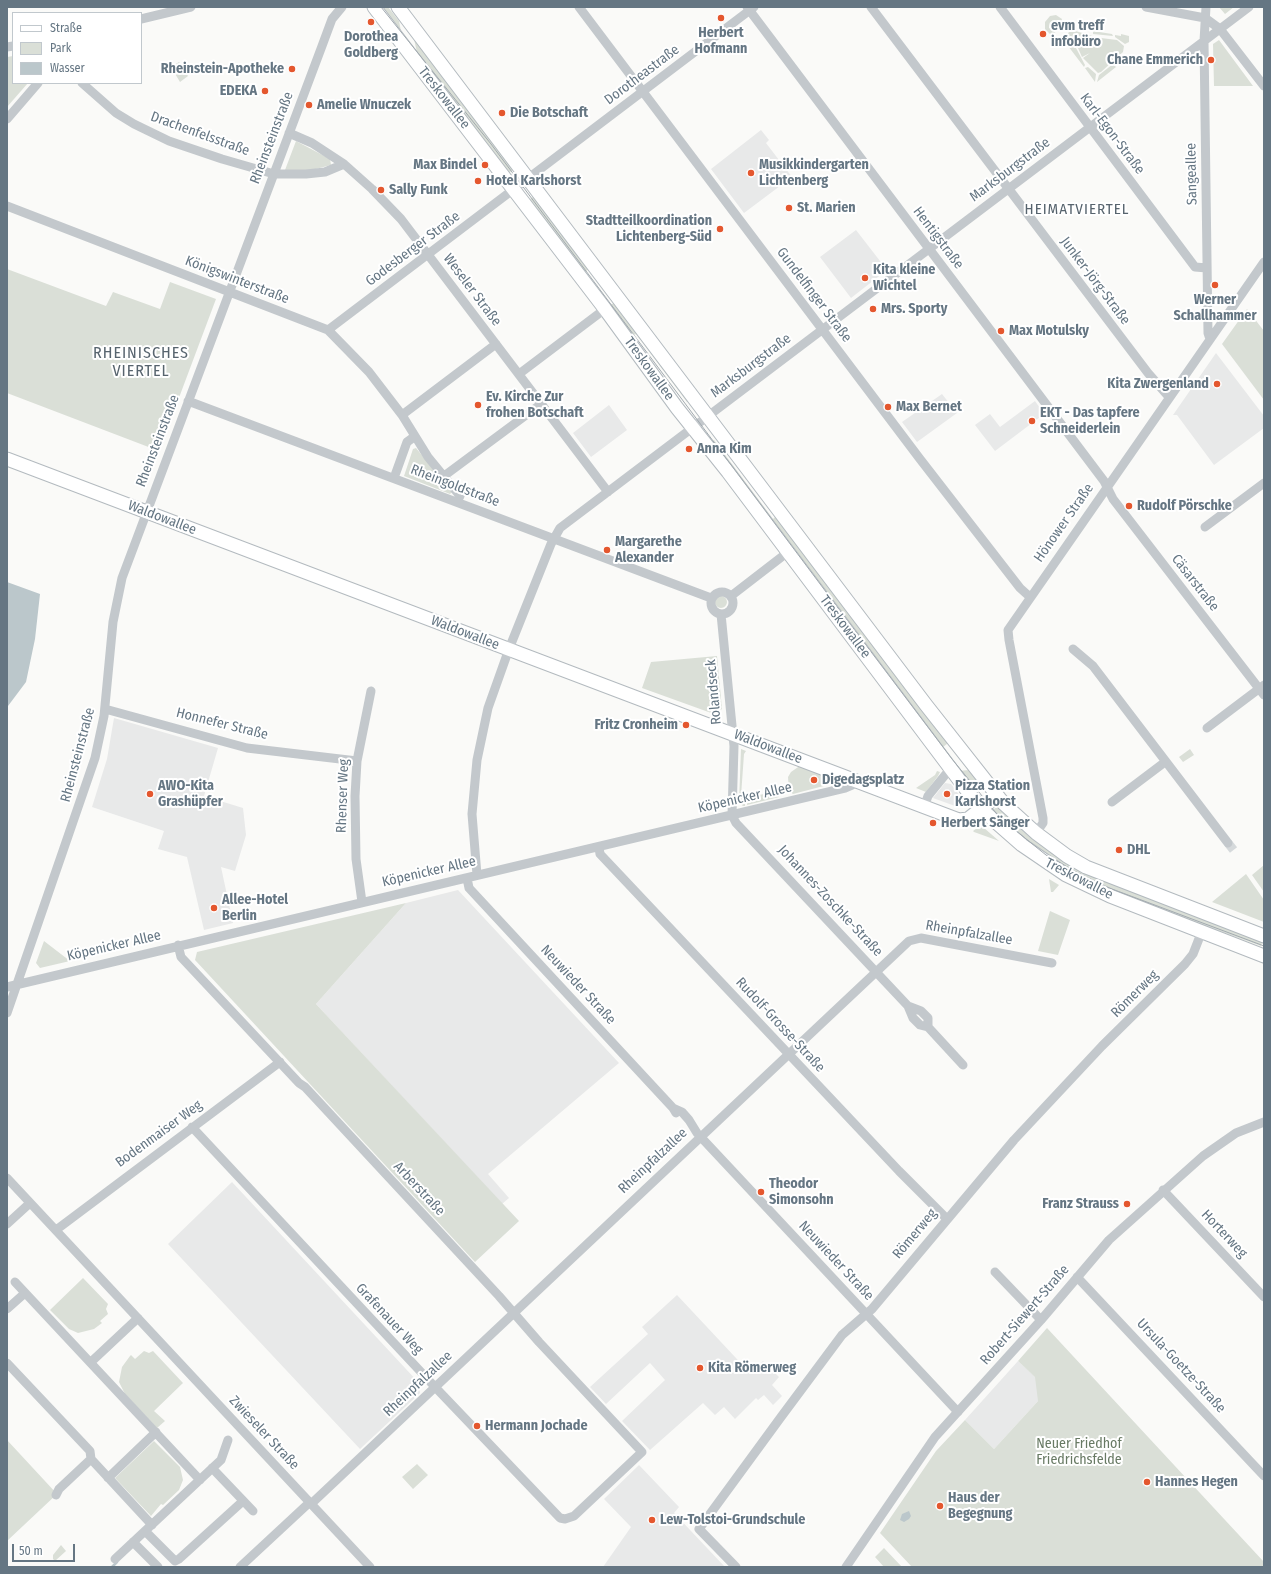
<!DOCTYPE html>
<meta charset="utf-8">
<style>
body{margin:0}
#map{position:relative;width:1271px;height:1574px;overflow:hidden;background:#fafaf8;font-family:"Fira Sans Condensed",sans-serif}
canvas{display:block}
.frame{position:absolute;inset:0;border:8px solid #657683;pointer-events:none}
.legend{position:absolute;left:12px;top:12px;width:130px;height:72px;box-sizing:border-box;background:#fff;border:1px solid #c1c8cd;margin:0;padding:5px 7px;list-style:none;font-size:12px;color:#657683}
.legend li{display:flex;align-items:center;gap:8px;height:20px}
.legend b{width:20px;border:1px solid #c1c8cd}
.scale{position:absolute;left:12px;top:1544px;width:63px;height:18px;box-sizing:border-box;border:2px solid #657683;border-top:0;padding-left:5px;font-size:12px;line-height:14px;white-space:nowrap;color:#657683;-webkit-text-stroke:3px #fff;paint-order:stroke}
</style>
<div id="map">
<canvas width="1271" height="1574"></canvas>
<div class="frame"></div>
<ul class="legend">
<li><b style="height:5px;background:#fff"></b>Straße</li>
<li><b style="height:11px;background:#dadfd7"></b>Park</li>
<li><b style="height:11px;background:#bbc7cb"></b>Wasser</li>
</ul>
<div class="scale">50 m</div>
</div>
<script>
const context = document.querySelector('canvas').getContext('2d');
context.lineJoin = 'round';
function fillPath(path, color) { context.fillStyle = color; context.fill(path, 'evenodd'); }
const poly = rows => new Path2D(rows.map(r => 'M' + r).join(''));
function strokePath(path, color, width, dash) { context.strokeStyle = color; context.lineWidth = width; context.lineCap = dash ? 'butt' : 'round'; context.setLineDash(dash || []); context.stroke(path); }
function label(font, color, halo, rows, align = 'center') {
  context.font = font + ' "Fira Sans Condensed",sans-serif'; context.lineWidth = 4; context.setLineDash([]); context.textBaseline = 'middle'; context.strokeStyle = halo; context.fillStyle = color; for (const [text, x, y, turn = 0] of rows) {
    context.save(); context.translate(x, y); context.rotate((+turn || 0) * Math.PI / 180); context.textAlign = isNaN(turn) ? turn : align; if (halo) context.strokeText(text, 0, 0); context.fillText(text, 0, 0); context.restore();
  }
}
fillPath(poly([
 [761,130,769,140,766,143,792,177,744,213,711,169],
 [856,230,887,270,851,298,820,257],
 [1216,353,1264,416,1264,428,1214,465,1177,415,1173,415],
 [942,394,957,413,917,442,902,422],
 [1035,401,1044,414,995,451,975,425,990,414,1000,427],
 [609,405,627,430,591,457,573,433],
 [114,718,218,748,204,796,243,808,246,835,235,871,221,867,233,923,204,930,187,857,158,849,164,831,92,807,107,759],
 [945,783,951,784,963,800,955,806,933,798],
 [458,890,619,1063,488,1174,509,1198,502,1204,316,1004,406,903],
 [232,1182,419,1383,420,1393,360,1449,168,1244],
 [677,1295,750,1373,763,1361,779,1377,772,1385,782,1396,773,1405,764,1395,758,1400,756,1398,735,1419,724,1407,715,1415,703,1403,650,1450,622,1421,665,1380,650,1363,606,1404,590,1387,648,1334,642,1327],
 [1018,1361,1049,1389,994,1449,965,1420],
 [639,1465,679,1507,674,1513,725,1567,603,1567,631,1527,604,1499]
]), '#e8e9e9');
fillPath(poly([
 [379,7,388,7,399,21,402,36],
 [1219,7,1234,7,1225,14],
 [1056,15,1062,19,1060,27,1055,24,1053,25,1050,22,1049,28,1057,31,1051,35,1045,29,1045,22,1050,16],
 [1072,30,1099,38,1098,45,1101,38,1117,40,1124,46,1123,52,1101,72,1098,73,1083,58,1090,53,1082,57,1078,48,1069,37,1068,33],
 [1093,31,1112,34,1113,36,1093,34],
 [1121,34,1129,36,1129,42,1125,44,1115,37,1115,35,1121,36],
 [414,39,515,168,509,173,418,57],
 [1219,40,1253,86,1214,86,1213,44],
 [1069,41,1076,48,1085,65,1084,67,1065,42],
 [13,56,13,83,28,83,7,107,7,57],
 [179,62,188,76,180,82,171,67],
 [1113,64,1116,67,1097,82,1099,75],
 [1088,67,1096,74,1095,82,1085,68],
 [296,141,330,159,331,165,312,170,285,170],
 [536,195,590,268,585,272,610,305,614,303,689,400,687,402,636,334,632,336,530,199],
 [7,269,106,306,113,292,160,309,170,282,216,299,159,451,7,393],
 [1247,309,1264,331,1264,400,1222,344],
 [714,440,773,519,776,516,948,743,942,748,711,442],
 [416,448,452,492,450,494,404,476,413,449],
 '715 602a6 6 0 1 1 12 0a6 6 0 1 1-12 0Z',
 [717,656,722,709,714,714,642,688,651,662],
 [741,749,746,751,744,754,741,796,745,797,745,806,743,806,739,803],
 [1190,749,1194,755,1183,762,1179,757],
 [801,765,839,781,839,782,793,794,789,791,788,777,791,772],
 [969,770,980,784,972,790,958,771],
 [937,771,940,772,938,776,926,792,916,788,935,775],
 [770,793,777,793,779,797,747,805,748,797],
 [997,807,1022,830,1040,844,1263,939,1261,946,1112,892,1052,862,991,811],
 [980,826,983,827,999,841,974,832,973,831],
 [1264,865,1264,892,1252,875],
 [1246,874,1264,900,1264,922,1212,902],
 [1049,879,1059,885,1053,892,1051,892],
 [406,903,316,1004,519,1221,475,1262,195,960,197,952],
 [1050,911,1070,920,1058,955,1038,951],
 [44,941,70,961,40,968,36,963],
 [83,1278,108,1304,106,1309,108,1314,100,1321,102,1323,94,1329,78,1333,69,1329,50,1310],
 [1047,1328,1264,1562,1264,1567,912,1567,880,1533,936,1451,965,1420,994,1449,1038,1401,1035,1377,1018,1361],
 [144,1351,149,1353,153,1351,183,1383,154,1411,165,1421,157,1428,125,1394,119,1382,122,1367,130,1356,131,1355,135,1359],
 [7,1440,57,1494,7,1541],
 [154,1441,180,1467,183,1480,179,1490,163,1505,161,1504,151,1516,115,1478],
 [417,1464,428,1475,413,1489,402,1477],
 [61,1545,66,1551,55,1561,53,1559,53,1555],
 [884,1548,902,1567,884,1567,875,1557]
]), '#dadfd7');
fillPath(poly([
 [7,582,40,594,35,639,26,682,8,706],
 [909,1511,911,1516,909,1519,904,1522,900,1520,902,1514]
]), '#bbc7cb');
strokePath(poly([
 [112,1567,117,1562]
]), '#bbc7cb', 2.5);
strokePath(poly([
 [1228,843,1235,852]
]), '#d5d9db', 9, [9, 4.5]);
const secondary = poly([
 [374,7,605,309,677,408,728,472,981,809,1022,845,1066,875,1110,896,1264,956],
 [398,7,926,705,1004,804,1036,833,1067,856,1086,867,1264,936],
 [7,459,959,820,968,819,997,796]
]);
strokePath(secondary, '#b3babf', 15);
strokePath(poly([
 [579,7,920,459,1020,588,1030,597],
 [747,7,1104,481,1113,499,1264,695],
 [871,7,1148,373,1169,397],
 [1000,7,1195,267,1207,268],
 [1146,7,1205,18,1220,29,1264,86],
 [1206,7,1204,41,1208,333,1210,339],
 [141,19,191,7],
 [7,47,13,46],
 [82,83,116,113,134,124,169,141,222,159,274,174,306,174,325,172,344,164],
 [7,119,38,83],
 [289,133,312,143,344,164,372,189,401,219,608,492],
 [7,206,328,330,369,372,402,415,428,457,460,496,457,502],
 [328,330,754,7],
 [519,374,605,309],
 [188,401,711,598],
 [402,415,496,344],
 [444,476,541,404],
 [394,478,407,442,414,437],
 [1205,527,1264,483],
 '711 603a11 11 0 1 1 22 0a11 11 0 1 1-22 0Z',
 [731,596,788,552],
 [721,614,734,746,732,815],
 [1073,649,1093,666,1228,843],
 [105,709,247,748,357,761],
 [1207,728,1264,685],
 [1112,802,1165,762],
 [924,807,928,796,950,769],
 [732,815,736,823,908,1006,913,1018,920,1025,928,1027,963,1065],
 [1036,833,1043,823,1043,818,1009,640,1008,630,1264,262],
 [599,847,600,854,899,1171,947,1219],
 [477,875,472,814,477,760,488,708,509,649,551,544,560,528,1249,7],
 [467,878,469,888,673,1108,676,1113],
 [362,902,356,859,355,796,357,761,371,691],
 [178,945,181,957,299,1083,305,1087,499,1296,539,1342,642,1452,574,1516,565,1519,560,1518,435,1387,192,1127],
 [7,987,845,788,852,785,854,779],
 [908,1006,921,1011,928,1018,928,1027],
 [7,1013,95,758,104,716,113,622,122,578,322,46,332,19,342,7],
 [673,1108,682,1112,689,1120,697,1133,958,1412],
 [7,1178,370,1567],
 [1163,1190,1264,1297],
 [7,1224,30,1203],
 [56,1230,280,1062],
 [995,1272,1041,1320],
 [1077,1277,1264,1476],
 [15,1282,200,1480],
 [7,1309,25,1293],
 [91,1362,138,1318],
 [7,1363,90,1451,91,1459,152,1525],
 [212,1468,253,1511],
 [108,1478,156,1432],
 [56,1495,59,1489,91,1459],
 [311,1504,909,941,921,938,1052,963],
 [145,1531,175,1561,179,1559,243,1501],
 [133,1542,158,1567],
 [115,1559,221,1460,228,1440],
 [240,1567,310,1502],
 [736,1567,699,1529,781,1417,842,1335,872,1309,1014,1140,1102,1046,1185,964,1193,954,1202,931],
 [846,1567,935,1437,1041,1320,1109,1240,1203,1156,1236,1133,1264,1122]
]), '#c3c8cc', 9);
strokePath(secondary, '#fff', 13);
strokePath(poly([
 [381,7,491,144,844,616,952,759,1000,818,1046,855,1096,883,1264,946]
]), '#a2aab0', 1);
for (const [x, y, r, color] of [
 [721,18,4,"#e4572e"],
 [371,22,4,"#e4572e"],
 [1043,34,4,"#e4572e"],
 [1211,60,4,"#e4572e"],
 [292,69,4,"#e4572e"],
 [265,91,4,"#e4572e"],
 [309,105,4,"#e4572e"],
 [502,113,4,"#e4572e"],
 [485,165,4,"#e4572e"],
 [751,173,4,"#e4572e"],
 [478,181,4,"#e4572e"],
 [381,190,4,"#e4572e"],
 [789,208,4,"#e4572e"],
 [720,229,4,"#e4572e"],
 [865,278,4,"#e4572e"],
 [1215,285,4,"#e4572e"],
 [873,309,4,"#e4572e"],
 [1001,331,4,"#e4572e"],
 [1217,384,4,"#e4572e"],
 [478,405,4,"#e4572e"],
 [888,407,4,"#e4572e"],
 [1032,421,4,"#e4572e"],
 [689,449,4,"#e4572e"],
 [1129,506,4,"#e4572e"],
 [607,550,4,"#e4572e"],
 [686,725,4,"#e4572e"],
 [814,780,4,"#e4572e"],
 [150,794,4,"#e4572e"],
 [947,794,4,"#e4572e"],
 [933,823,4,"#e4572e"],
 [1119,850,4,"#e4572e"],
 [214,908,4,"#e4572e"],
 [761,1192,4,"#e4572e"],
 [1127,1204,4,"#e4572e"],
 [700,1368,4,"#e4572e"],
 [477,1426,4,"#e4572e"],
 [1147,1482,4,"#e4572e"],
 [940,1506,4,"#e4572e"],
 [652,1520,4,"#e4572e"]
]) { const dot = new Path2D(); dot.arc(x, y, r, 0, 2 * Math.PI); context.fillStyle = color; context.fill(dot); strokePath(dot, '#fff', 1.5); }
label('bold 14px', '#657683', '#fff', [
 ["evm treff",1051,26],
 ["infobüro",1051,42],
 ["Herbert",721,33,"center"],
 ["Hofmann",721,49,"center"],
 ["Dorothea",371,37,"center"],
 ["Goldberg",371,53,"center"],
 ["Chane Emmerich",1203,60,"right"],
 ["Rheinstein-Apotheke",284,69,"right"],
 ["EDEKA",257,91,"right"],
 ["Amelie Wnuczek",317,105],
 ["Die Botschaft",510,113],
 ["Max Bindel",477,165,"right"],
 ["Musikkindergarten",759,165],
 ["Lichtenberg",759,181],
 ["Hotel Karlshorst",486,181],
 ["Sally Funk",389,190],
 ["St. Marien",797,208],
 ["Stadtteilkoordination",712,221,"right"],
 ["Lichtenberg-Süd",712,237,"right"],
 ["Kita kleine",873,270],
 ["Wichtel",873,286],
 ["Werner",1215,300,"center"],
 ["Schallhammer",1215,316,"center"],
 ["Mrs. Sporty",881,309],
 ["Max Motulsky",1009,331],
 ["Kita Zwergenland",1209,384,"right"],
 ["Ev. Kirche Zur",486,397],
 ["frohen Botschaft",486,413],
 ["Max Bernet",896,407],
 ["EKT - Das tapfere",1040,413],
 ["Schneiderlein",1040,429],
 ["Anna Kim",697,449],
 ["Rudolf Pörschke",1137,506],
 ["Margarethe",615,542],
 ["Alexander",615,558],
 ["Fritz Cronheim",678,725,"right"],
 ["Digedagsplatz",822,780],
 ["AWO-Kita",158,786],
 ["Grashüpfer",158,802],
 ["Pizza Station",955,786],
 ["Karlshorst",955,802],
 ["Herbert Sänger",941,823],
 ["DHL",1127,850],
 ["Allee-Hotel",222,900],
 ["Berlin",222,916],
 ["Theodor",769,1184],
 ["Simonsohn",769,1200],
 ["Franz Strauss",1119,1204,"right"],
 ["Kita Römerweg",708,1368],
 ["Hermann Jochade",485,1426],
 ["Hannes Hegen",1155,1482],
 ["Haus der",948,1498],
 ["Begegnung",948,1514],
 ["Lew-Tolstoi-Grundschule",660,1520]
], 'left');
label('14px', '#657683', '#fff', [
 ["Dorotheastraße",642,75,-37],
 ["Treskowallee",444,98,52],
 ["Drachenfelsstraße",200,134,20],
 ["Karl-Egon-Straße",1112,134,53],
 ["Rheinsteinstraße",272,138,-69],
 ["Marksburgstraße",1010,170,-37],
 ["Sangeallee",1192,174,-91],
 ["Hentigstraße",938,238,53],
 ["Godesberger Straße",413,249,-37],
 ["Königswinterstraße",237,280,21],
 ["Junker-Jörg-Straße",1095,281,53],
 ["Weseler Straße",472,290,53],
 ["Gundelfinger Straße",814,295,53],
 ["Marksburgstraße",751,366,-37],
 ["Treskowallee",649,369,54],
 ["Rheinsteinstraße",158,441,-69],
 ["Rheingoldstraße",455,486,21],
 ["Waldowallee",162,518,21],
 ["Hönower Straße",1064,523,-55],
 ["Cäsarstraße",1195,583,52],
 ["Treskowallee",845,627,53],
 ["Waldowallee",465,633,21],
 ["Rolandseck",714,692,-95],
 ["Honnefer Straße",222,724,14],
 ["Waldowallee",768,747,21],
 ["Rheinsteinstraße",78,755,-75],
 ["Rhenser Weg",343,796,-88],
 ["Köpenicker Allee",745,798,-13],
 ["Köpenicker Allee",429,872,-13],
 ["Treskowallee",1079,879,27],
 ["Johannes-Zoschke-Straße",830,901,47],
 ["Rheinpfalzallee",969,933,10],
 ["Köpenicker Allee",114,946,-13],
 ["Neuwieder Straße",578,985,47],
 ["Römerweg",1135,994,-45],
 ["Rudolf-Grosse-Straße",780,1025,47],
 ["Bodenmaiser Weg",159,1134,-36],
 ["Rheinpfalzallee",653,1161,-43],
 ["Arberstraße",419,1189,47],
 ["Römerweg",915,1234,-50],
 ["Horterweg",1224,1234,47],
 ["Neuwieder Straße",836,1261,47],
 ["Robert-Siewert-Straße",1025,1315,-49],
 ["Grafenauer Weg",389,1319,47],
 ["Ursula-Goetze-Straße",1181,1366,47],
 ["Rheinpfalzallee",418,1384,-43],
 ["Zwieseler Straße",264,1433,47]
]);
label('14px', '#687a64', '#fff', [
 ["Neuer Friedhof",1079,1444],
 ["Friedrichsfelde",1079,1460]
]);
context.letterSpacing = '1px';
label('15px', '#57646e', '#fff', [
 ["HEIMATVIERTEL",1077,210]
]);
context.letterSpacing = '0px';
context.letterSpacing = '1px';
label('16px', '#57646e', '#fff', [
 ["RHEINISCHES",141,354],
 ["VIERTEL",141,372]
]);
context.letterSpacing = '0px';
</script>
